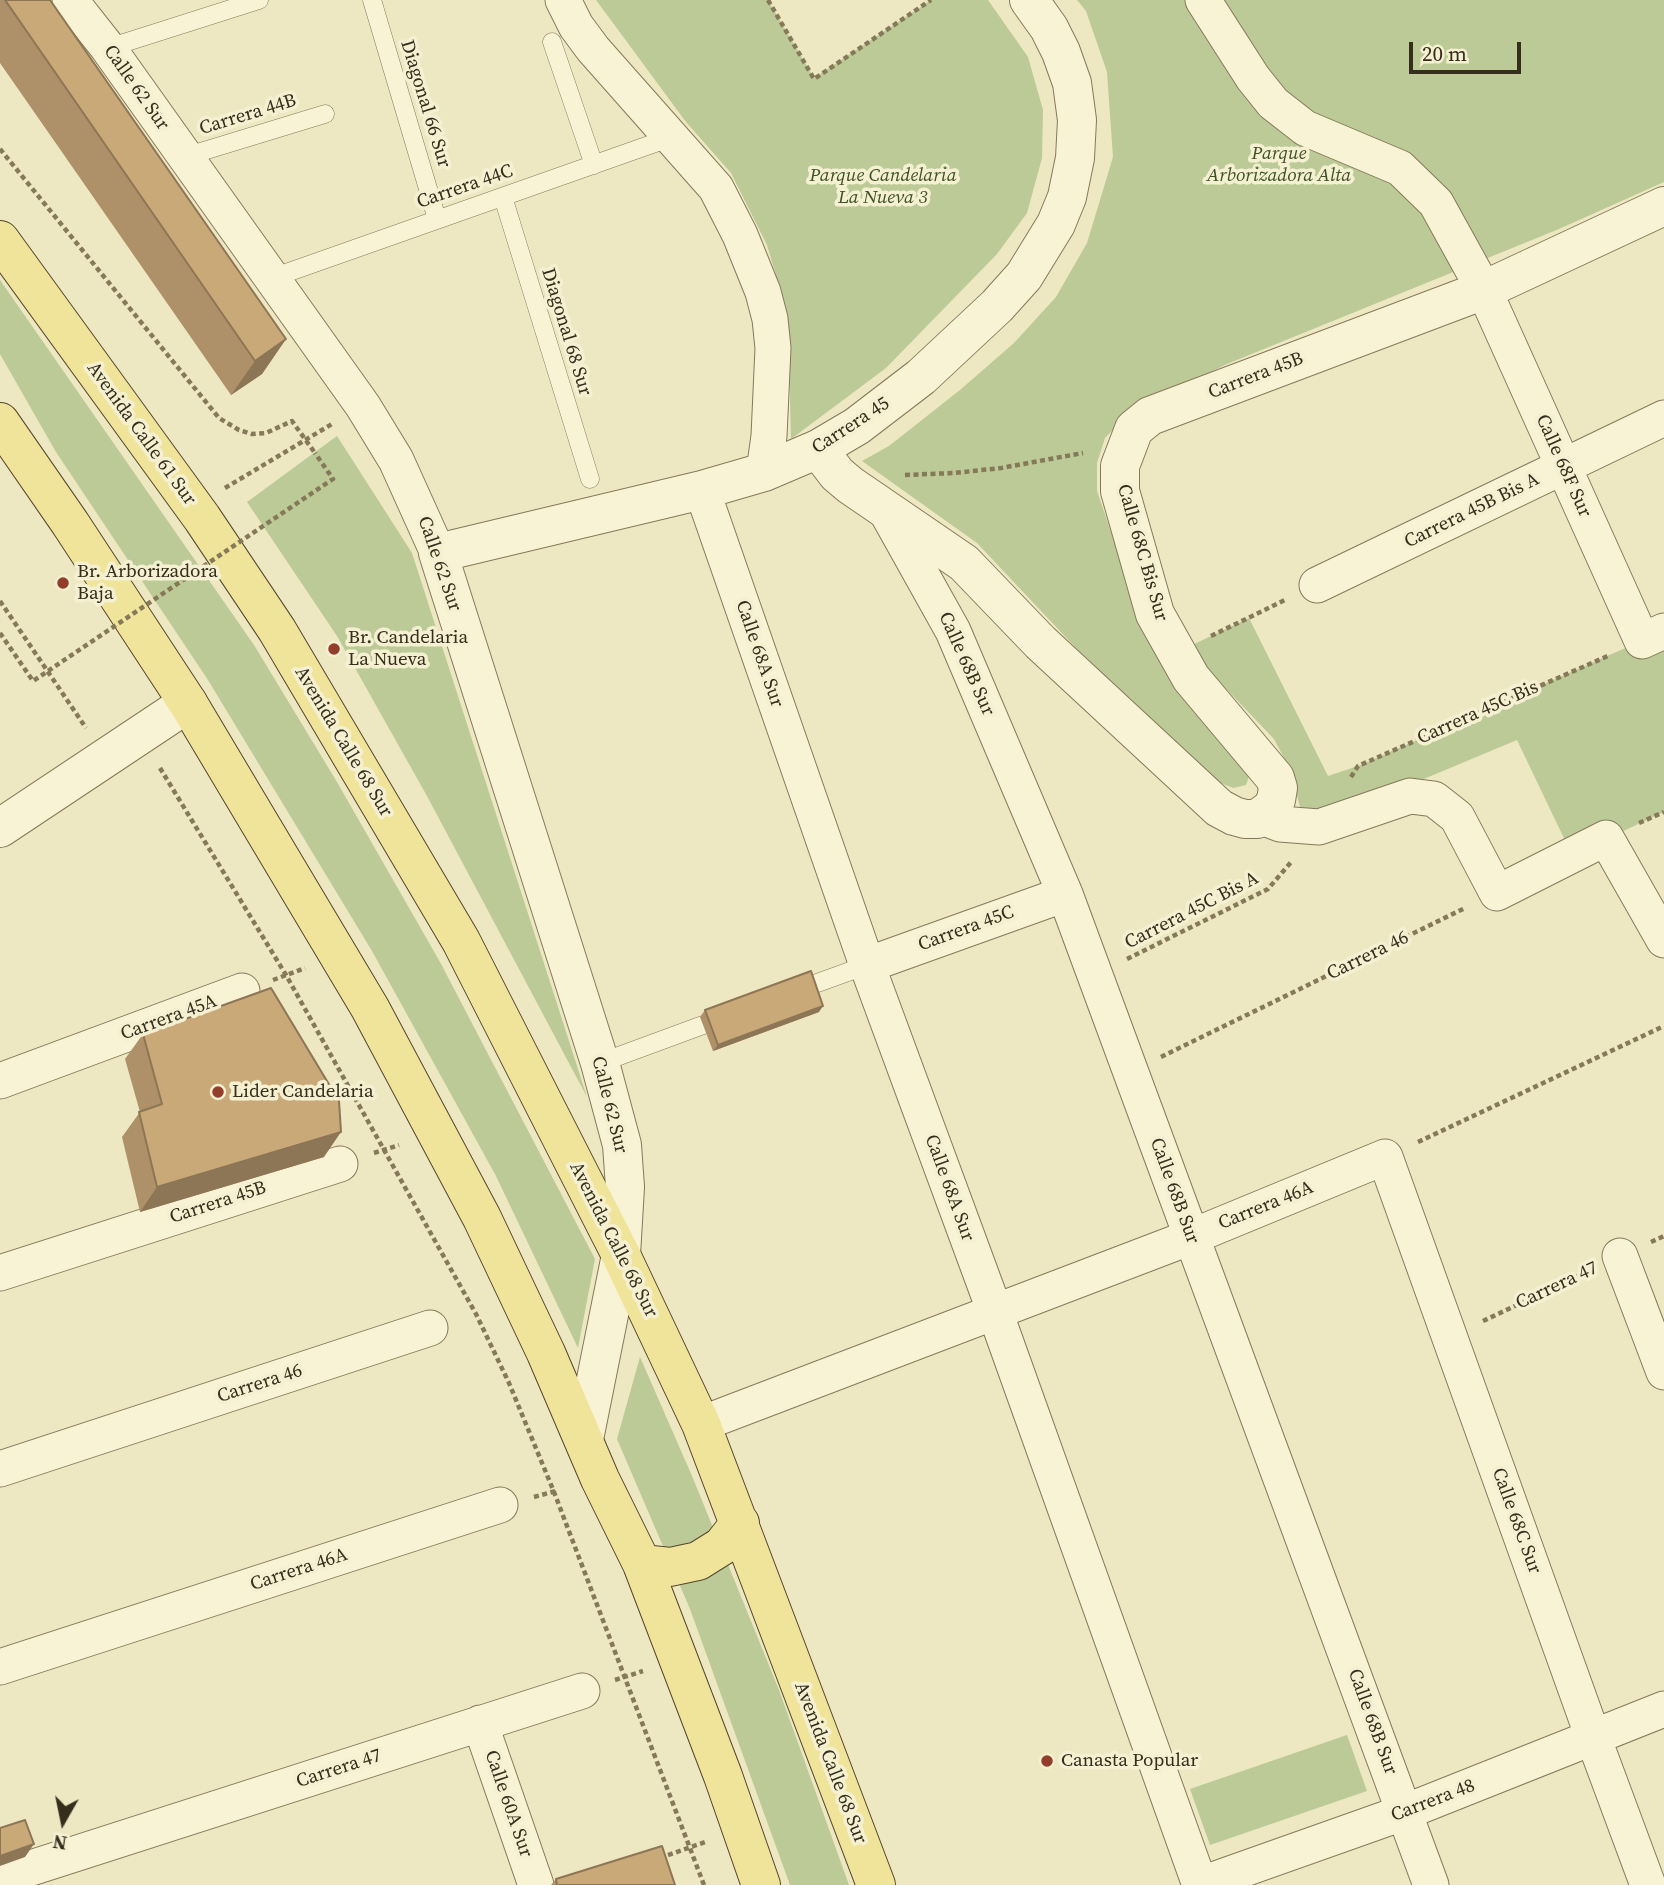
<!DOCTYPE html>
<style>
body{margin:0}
#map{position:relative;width:1664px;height:1885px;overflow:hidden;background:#ede7c2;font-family:"Source Serif 4",serif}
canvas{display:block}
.north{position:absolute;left:28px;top:1787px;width:70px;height:70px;-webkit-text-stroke:5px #f4f0d1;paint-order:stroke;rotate:189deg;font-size:19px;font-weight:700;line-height:28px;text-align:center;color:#362e1d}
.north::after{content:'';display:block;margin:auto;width:24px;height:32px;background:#362e1d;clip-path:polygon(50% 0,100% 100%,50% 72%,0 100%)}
.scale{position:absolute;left:1409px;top:42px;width:112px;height:32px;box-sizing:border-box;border:4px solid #362e1d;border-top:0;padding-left:9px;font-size:21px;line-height:24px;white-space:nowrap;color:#362e1d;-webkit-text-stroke:5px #f4f0d1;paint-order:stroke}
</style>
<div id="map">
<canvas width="1664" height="1885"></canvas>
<div class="north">N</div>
<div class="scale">20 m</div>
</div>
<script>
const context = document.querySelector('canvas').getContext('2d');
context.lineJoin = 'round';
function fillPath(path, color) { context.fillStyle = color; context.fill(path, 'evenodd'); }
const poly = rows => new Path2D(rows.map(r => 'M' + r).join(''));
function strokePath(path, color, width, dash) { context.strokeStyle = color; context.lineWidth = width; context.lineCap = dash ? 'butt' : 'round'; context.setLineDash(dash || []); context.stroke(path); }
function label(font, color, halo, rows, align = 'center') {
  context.font = font + ' "Source Serif 4",serif'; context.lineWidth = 7; context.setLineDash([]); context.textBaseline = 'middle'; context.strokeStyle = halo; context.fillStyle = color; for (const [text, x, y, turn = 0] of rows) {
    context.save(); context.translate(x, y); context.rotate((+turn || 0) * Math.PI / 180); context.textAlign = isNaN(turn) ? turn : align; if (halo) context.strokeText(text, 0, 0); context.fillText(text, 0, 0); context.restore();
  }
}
fillPath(poly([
 [596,0,768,0,814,78,931,0,988,0,1028,57,1043,110,1042,158,1027,213,997,254,886,368,791,439,788,316,767,245,731,173,686,122],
 [1077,0,1664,0,1664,182,1559,229,1227,364,1145,404,1123,419,1105,438,1097,463,1097,491,1146,635,1250,773,1246,785,1233,788,1221,783,1173,742,1074,646,977,543,862,461,889,446,960,390,1014,343,1056,297,1087,243,1113,157,1107,72,1086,11],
 [0,280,254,645,337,782,440,962,595,1259,578,1348,496,1176,372,951,208,680,56,452,0,354],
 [337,436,412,553,587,1097,427,796,337,636,247,502],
 [1249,618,1328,776,1358,766,1664,631,1664,812,1572,855,1517,740,1407,786,1315,812,1300,807,1290,769,1274,739,1211,673,1190,646],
 [640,1357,692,1476,779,1690,849,1885,790,1885,690,1609,617,1439],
 [1347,1735,1367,1791,1210,1845,1190,1789]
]), '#bbca96');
const service = poly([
 [372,0,437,219],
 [552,42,594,165],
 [108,48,259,0],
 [184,157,325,114],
 [503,197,590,479],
 [272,278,672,137],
 [809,986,867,965],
 [600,1063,703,1025]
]);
const minor = poly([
 [70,0,108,48,363,406,396,460,438,553],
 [563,0,576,26,593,49,716,188,740,235,763,292,770,319,773,348,769,436,764,472],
 [1203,0,1253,78,1273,103,1305,128,1400,168,1436,203,1484,290,1642,641,1664,631],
 [702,490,867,965,995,1312,1200,1885],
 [886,511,953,631,1065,894,1431,1885],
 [1317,585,1664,418],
 [1262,817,1280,824,1319,827,1410,796,1434,799,1457,817,1497,893,1606,838,1664,940],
 [867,965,1065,894],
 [0,1081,242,991],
 [1620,1256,1664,1372],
 [0,1273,340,1164],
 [701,1424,1191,1237,1385,1157,1593,1737,1648,1885],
 [0,1469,430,1328],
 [0,1667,500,1505],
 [480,1723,536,1885],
 [0,1878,582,1691],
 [1199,1885,1405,1812,1664,1709]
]);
const tertiary = poly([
 [818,449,837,474,850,485,964,563,1040,642,1219,808,1234,816,1245,819,1257,819,1271,809,1276,800,1278,788,1275,778,1191,678,1155,614,1120,491,1120,466,1134,429,1150,416,1484,290,1664,206],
 [0,828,188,703],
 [584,1439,621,1255,625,1187,622,1145,600,1063,438,553,702,490,764,472,818,449,857,426,921,377,997,306,1024,276,1056,224,1067,197,1075,158,1077,120,1072,83,1061,52,1049,28,1029,0]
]);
const primary = poly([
 [0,240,202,518,277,630,461,941,621,1255,701,1424,876,1885],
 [0,422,70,523,188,703,370,1008,482,1218,546,1353,600,1479,642,1564,723,1776,761,1885],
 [642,1564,670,1567,698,1561,722,1546,740,1523]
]);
strokePath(service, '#86795a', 19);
strokePath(minor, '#86795a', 37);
strokePath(tertiary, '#86795a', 40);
strokePath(primary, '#54462e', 40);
strokePath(poly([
 [768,0,814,79,931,0],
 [0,149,219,418,239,430,252,434,266,433,292,421,315,453],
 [905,475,954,473,1001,468,1083,453],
 [225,488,332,424],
 [0,601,86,728],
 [1211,636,1285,600],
 [160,768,286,975,476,1314,509,1383,554,1492,704,1885],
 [1351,777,1358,766,1610,655],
 [1639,823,1664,812],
 [1127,959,1268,889,1292,861],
 [273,980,305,968],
 [1161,1057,1465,908],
 [1418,1142,1664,1026],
 [374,1153,399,1145],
 [1651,1242,1664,1236],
 [1483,1321,1589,1271],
 [534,1497,556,1491],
 [615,1680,643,1671],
 [660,1858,708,1841]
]), '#86795a', 4.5, [5, 3.5]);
strokePath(service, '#f8f3d5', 18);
strokePath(minor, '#f8f3d5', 35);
strokePath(tertiary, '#f8f3d5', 38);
strokePath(primary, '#efe49a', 38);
strokePath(poly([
 [0,633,33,681,333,479,315,453]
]), '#86795a', 4.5, [5, 3.5]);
fillPath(poly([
 [0,0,50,0,286,339,262,374,231,395,0,63],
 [705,1010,819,1012,713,1051,700,1017],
 [143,1034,324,1157,140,1212,122,1137,140,1112,125,1059],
 [556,1879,675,1885,551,1885]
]), '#ae9168');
fillPath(poly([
 [286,339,262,374,231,395,255,361],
 [823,1006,819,1012,713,1051,718,1045],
 [341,1132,324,1157,140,1212,157,1187],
 [34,1844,25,1857,0,1866,0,1856]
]), '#8d7655');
const building = poly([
 [5,0,50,0,286,339,255,361,5,0],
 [811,971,823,1006,718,1045,705,1010,811,971],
 [271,988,339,1101,341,1132,157,1187,139,1112,162,1104,143,1034,271,988],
 [25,1820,34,1844,0,1856,0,1828,25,1820],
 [662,1846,675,1885,557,1885,556,1879,662,1846]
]);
fillPath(building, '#caa979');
strokePath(building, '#8d7655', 2);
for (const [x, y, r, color] of [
 [63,583,7,"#933d2b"],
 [334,649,7,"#933d2b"],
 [218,1092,7,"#933d2b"],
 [1047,1761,7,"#933d2b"]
]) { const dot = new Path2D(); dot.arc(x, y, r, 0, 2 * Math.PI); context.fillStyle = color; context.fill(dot); strokePath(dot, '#f4f0d1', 2.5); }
label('19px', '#362e1d', '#f4f0d1', [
 ["Calle 62 Sur",136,88,55],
 ["Diagonal 66 Sur",425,104,73],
 ["Carrera 44B",248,115,-17],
 ["Carrera 44C",465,187,-19],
 ["Diagonal 68 Sur",566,332,73],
 ["Carrera 45B",1256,376,-21],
 ["Carrera 45",851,426,-33],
 ["Avenida Calle 61 Sur",141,434,54],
 ["Calle 68F Sur",1563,466,66],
 ["Carrera 45B Bis A",1472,511,-26],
 ["Calle 68C Bis Sur",1142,553,74],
 ["Calle 62 Sur",439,564,71],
 ["Calle 68A Sur",759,654,71],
 ["Calle 68B Sur",966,664,66],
 ["Carrera 45C Bis",1478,713,-24],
 ["Avenida Calle 68 Sur",343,742,59],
 ["Carrera 45C Bis A",1192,911,-27],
 ["Carrera 45C",966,929,-20],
 ["Carrera 46",1368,956,-26],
 ["Carrera 45A",169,1018,-20],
 ["Calle 62 Sur",609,1105,76],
 ["Calle 68A Sur",949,1188,70],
 ["Calle 68B Sur",1174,1191,70],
 ["Carrera 45B",218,1203,-18],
 ["Carrera 46A",1266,1206,-22],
 ["Avenida Calle 68 Sur",613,1240,63],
 ["Carrera 47",1557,1286,-25],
 ["Carrera 46",260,1384,-18],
 ["Calle 68C Sur",1516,1521,70],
 ["Carrera 46A",299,1570,-18],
 ["Calle 68B Sur",1372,1722,70],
 ["Avenida Calle 68 Sur",830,1763,69],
 ["Carrera 47",339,1769,-18],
 ["Carrera 48",1433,1801,-21],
 ["Calle 60A Sur",508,1804,71]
]);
label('italic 19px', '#3f5225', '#f4f0d1', [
 ["Parque",1279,154],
 ["Arborizadora Alta",1279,176],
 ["Parque Candelaria",883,176],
 ["La Nueva 3",883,198]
]);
label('19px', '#362e1d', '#f4f0d1', [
 ["Br. Arborizadora",77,572],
 ["Baja",77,594],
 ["Br. Candelaria",348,638],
 ["La Nueva",348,660],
 ["Lider Candelaria",232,1092],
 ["Canasta Popular",1061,1761]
], 'left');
</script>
